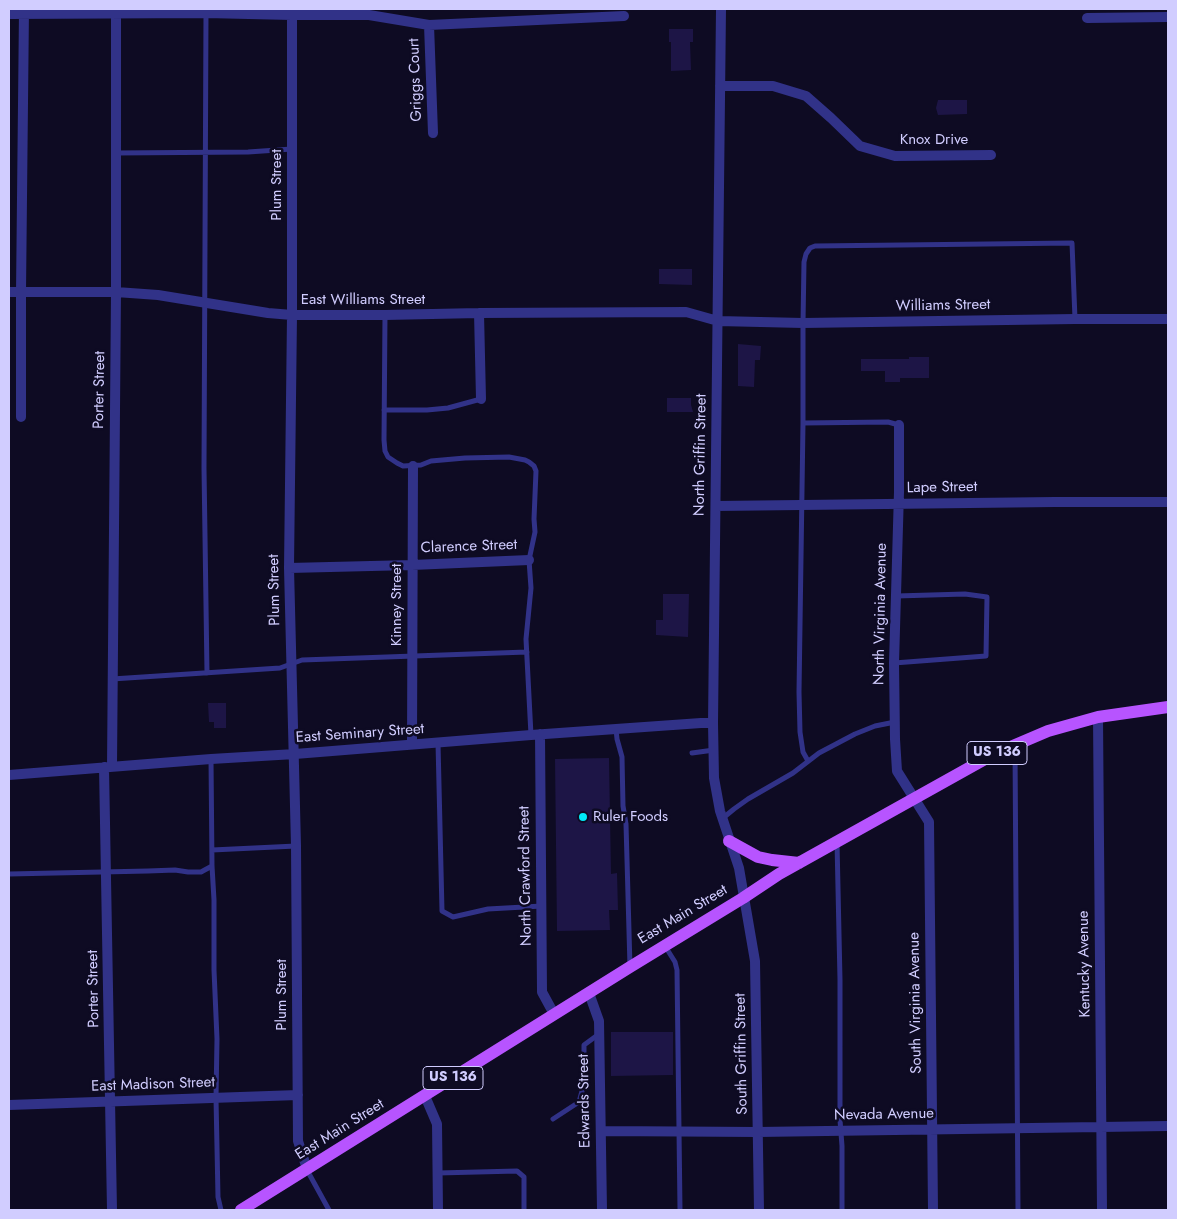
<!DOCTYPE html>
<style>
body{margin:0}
#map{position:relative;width:1177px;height:1219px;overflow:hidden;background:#0e0b23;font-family:Jost,sans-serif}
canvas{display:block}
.frame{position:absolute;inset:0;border:10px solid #d1cdff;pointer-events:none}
</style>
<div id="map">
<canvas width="1177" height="1219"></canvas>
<div class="frame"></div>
</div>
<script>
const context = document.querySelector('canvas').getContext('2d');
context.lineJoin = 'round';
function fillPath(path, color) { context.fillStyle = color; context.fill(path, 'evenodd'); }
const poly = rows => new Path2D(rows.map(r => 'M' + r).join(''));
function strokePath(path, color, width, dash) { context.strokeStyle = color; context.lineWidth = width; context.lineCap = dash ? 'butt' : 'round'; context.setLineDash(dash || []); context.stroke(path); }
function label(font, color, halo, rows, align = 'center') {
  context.font = font + ' Jost,sans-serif'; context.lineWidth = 5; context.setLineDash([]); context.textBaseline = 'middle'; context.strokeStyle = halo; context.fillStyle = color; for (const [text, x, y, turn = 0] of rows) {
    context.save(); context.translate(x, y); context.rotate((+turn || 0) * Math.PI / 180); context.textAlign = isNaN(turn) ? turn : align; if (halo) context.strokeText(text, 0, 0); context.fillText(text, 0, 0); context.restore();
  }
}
fillPath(poly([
 [669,29,693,29,693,42,690,42,691,70,671,71,671,42,669,42],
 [938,100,967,100,967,114,938,115,936,108],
 [659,269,692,269,692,285,659,284],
 [738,344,761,346,760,360,755,360,754,387,738,386],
 [909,357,929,357,929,378,900,378,900,382,885,382,885,371,861,371,861,359,909,359],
 [667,398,691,398,691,405,693,412,667,412],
 [663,594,689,594,688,637,656,635,656,620,663,620],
 [208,703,226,703,226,728,214,728,214,722,209,722],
 [609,758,611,874,617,873,618,910,609,910,610,930,557,931,555,759],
 [611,1032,673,1032,673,1075,611,1076]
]), '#1d1546');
strokePath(poly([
 [206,13,204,468,207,673],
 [116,153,248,152,292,149],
 [385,315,384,440,385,451,388,457,397,463,403,466,421,465,431,461,465,458,509,457,525,460,529,462,534,466,536,471,534,519,535,532,529,560,531,588,526,639,531,735],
 [384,410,427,410,448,408,481,399],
 [803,423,888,422,899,425],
 [894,663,986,656,987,597,965,594,896,596],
 [112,679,280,668,302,660,527,652],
 [616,729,617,739,622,757,623,806,626,824,630,967],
 [438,743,442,911,453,917,488,909,542,906],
 [1015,747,1018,1210],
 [692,753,714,750],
 [211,759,212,866,214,900,214,970,217,1039,216,1098,218,1197,221,1210],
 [808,761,803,752,800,732,799,692,803,423,803,323,804,262,806,254,810,248,815,246,1072,243,1075,319],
 [723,818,734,809,748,799,793,773,819,753,855,734,875,726,895,722],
 [837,842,840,980,840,1120,842,1146,842,1210],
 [212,850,296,846],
 [9,874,148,871,175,870,188,872,201,872,212,866],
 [665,946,675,962,677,970,680,1210],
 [553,1119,579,1102,584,1084,584,1045,599,1034],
 [307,1170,329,1210],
 [438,1173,517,1171,524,1177,524,1210]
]), '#313288', 5);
strokePath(poly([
 [292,9,292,315,289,568,296,846,298,1141,307,1169],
 [721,9,713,723,714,778,720,811,739,868,755,961,759,1210],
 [9,14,206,13,292,15,369,15,429,25,624,16],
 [1087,18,1168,17],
 [429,25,433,133],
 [720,86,773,86,806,96,831,118,860,146,895,156,991,155],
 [9,292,116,292,158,295,268,313,292,315,385,315,479,313,686,312,718,321,803,323,1075,319,1168,319],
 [479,313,481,399],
 [21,417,21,292,24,9],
 [899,425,899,492,894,663,895,739,897,771,929,822,933,1210],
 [716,506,1055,502,1168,502],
 [289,568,412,565,529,560],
 [1098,717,1102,1210],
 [540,734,542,992,554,1014],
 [412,744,413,466],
 [112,766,116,292,116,13],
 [104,767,112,1210],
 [9,775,211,759,295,754,531,735,701,723,713,723],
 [589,993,599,1021,602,1210],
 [425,1096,437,1124,438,1210],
 [9,1105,298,1095],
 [601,1131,758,1132,1168,1126]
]), '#313288', 10);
strokePath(poly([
 [729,841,758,857,772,860,799,863],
 [241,1210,630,967,743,898,779,874,994,754,1048,731,1098,717,1168,707]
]), '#b754ff', 12);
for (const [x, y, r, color] of [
 [583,817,5,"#00ebf8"]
]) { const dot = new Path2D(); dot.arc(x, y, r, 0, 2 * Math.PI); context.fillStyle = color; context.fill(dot); strokePath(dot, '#0e0b23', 2); }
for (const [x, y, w] of [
 [997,753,60],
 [453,1078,60]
]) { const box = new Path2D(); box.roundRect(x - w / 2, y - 11.5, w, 23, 4); context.fillStyle = '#0e0b23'; context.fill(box); strokePath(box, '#d1cdff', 1); }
label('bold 14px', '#d1cdff', null, [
 ["US 136",997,753],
 ["US 136",453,1078]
]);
label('15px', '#d1cdff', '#0e0b23', [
 ["Griggs Court",416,80,-92],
 ["Knox Drive",934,140],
 ["Plum Street",277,185,-90],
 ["East Williams Street",363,300],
 ["Williams Street",943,306,-1],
 ["Porter Street",100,390,-89],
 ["North Griffin Street",701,455,-89],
 ["Lape Street",942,488,-1],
 ["Clarence Street",469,547,-2],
 ["Plum Street",275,590,-91],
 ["Kinney Street",397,605,-90],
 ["North Virginia Avenue",881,614,-89],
 ["East Seminary Street",360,734,-4],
 ["North Crawford Street",526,876,-91],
 ["East Main Street",683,915,-31],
 ["Kentucky Avenue",1085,964,-91],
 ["Porter Street",94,989,-91],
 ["Plum Street",282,995,-90],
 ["South Virginia Avenue",916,1003,-91],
 ["South Griffin Street",742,1054,-91],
 ["East Madison Street",153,1085,-2],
 ["Edwards Street",585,1101,-91],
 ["Nevada Avenue",884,1115,-1],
 ["East Main Street",340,1130,-32]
]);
label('15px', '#d1cdff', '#0e0b23', [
 ["Ruler Foods",593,817]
], 'left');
</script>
